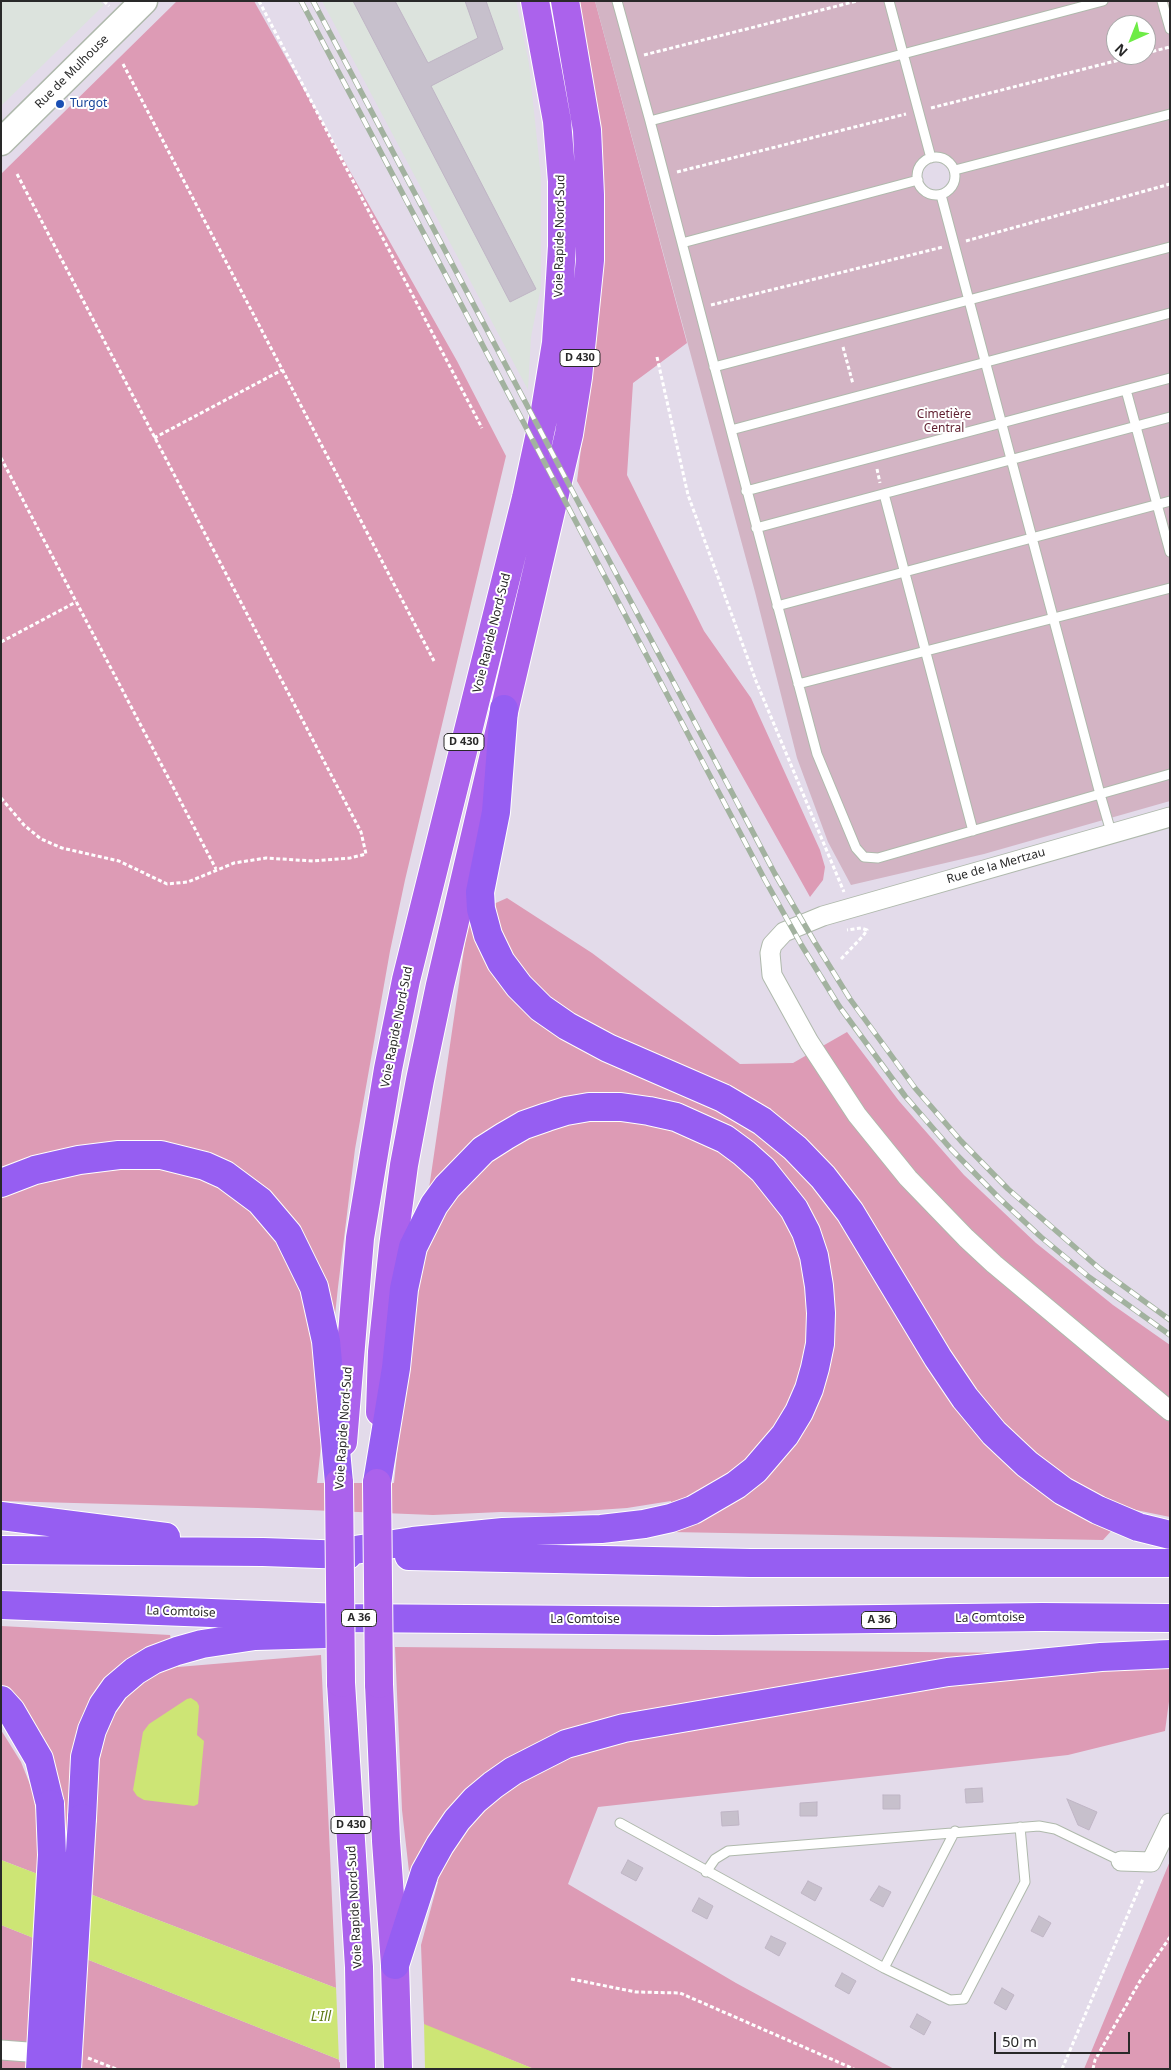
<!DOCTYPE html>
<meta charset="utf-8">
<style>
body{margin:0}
#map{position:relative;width:1171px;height:2070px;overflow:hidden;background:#e3dbea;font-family:"Noto Sans",sans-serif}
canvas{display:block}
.frame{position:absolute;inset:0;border:2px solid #292929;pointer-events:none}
.north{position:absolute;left:1106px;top:15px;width:50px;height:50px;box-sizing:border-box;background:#fff;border:1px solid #a9a9a9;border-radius:50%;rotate:224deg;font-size:14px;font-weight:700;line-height:20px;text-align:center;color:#292929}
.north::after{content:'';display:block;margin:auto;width:18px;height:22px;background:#6eec46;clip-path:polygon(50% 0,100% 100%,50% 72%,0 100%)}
.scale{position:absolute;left:994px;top:2032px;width:136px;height:22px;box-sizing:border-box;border:2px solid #292929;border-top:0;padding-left:6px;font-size:15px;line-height:18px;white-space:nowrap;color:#292929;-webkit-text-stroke:4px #fff;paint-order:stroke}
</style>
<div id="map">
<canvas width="1171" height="2070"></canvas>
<div class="frame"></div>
<div class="north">N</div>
<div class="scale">50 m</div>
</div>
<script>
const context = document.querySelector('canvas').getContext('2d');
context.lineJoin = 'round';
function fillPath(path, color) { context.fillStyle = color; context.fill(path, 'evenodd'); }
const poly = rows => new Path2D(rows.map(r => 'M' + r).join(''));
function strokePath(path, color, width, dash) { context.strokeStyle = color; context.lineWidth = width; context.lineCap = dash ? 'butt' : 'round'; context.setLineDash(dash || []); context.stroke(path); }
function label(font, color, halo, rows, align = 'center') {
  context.font = font + ' "Noto Sans",sans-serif'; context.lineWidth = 4; context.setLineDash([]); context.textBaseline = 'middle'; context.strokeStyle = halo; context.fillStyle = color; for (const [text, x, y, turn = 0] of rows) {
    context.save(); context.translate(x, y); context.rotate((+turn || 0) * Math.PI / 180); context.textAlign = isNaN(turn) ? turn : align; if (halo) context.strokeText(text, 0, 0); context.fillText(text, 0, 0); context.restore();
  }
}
fillPath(poly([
 [1,1,100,1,104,5,1,106],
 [322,1,516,1,529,64,541,178,541,287,531,337,528,390]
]), '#dce3dd');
fillPath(poly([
 [177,1,254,1,457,361,506,456,405,880,390,951,355,1149,338,1287,317,1483,394,1483,413,1298,469,915,507,898,592,953,740,1064,793,1063,847,1032,899,1101,964,1175,1036,1243,1113,1305,1170,1345,1170,1517,1131,1509,1103,1540,671,1532,671,1501,627,1508,553,1513,501,1512,433,1515,258,1508,1,1501,1,174],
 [578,1,595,1,687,343,633,383,627,475,704,631,751,698,820,850,825,867,823,880,810,897,577,481,599,304,602,220,599,129,589,55],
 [1,1626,170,1635,178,1667,321,1655,336,1988,1,1860,1,1730,21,1762,35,1797,26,1714,1,1684],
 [395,1647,1021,1653,1170,1667,1170,1694,1165,1731,1068,1755,598,1807,568,1884,736,1983,894,2069,534,2069,424,2025,421,1945,438,1882,410,1880,402,1810],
 [1170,1861,1170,2069,1084,2069],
 [1,1925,340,2060,340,2069,1,2069]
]), '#dd9bb5');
fillPath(poly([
 [595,1,1170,1,1170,801,984,854,851,885,828,842,797,758,755,592],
 [1116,25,1146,25,1146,55,1116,55],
 [931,158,941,158,949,162,955,170,955,180,951,189,941,195,932,195,923,190,918,180,918,171,923,163]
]), '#d3b4c4');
fillPath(poly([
 [191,1698,197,1702,199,1706,197,1735,204,1741,198,1804,194,1806,144,1800,137,1796,133,1790,143,1732,149,1724,187,1699],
 [1,1860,336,1988,534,2069,362,2069,340,2060,1,1925]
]), '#cde575');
fillPath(poly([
 [336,1986,424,2022,425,2069,356,2069,339,2062]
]), '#e3dbea');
const building = poly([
 [353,1,395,1,428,63,478,38,465,1,486,1,503,49,431,86,536,289,510,302,353,1],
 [982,1788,983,1802,966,1803,965,1789,982,1788],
 [883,1795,900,1795,900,1809,883,1809,883,1795],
 [1067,1799,1097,1812,1089,1830,1078,1825,1067,1799],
 [817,1802,817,1816,800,1816,800,1803,817,1802],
 [738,1811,739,1825,722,1826,721,1812,738,1811],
 [628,1860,643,1868,636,1881,621,1873,628,1860],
 [808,1881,822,1888,815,1901,801,1893,808,1881],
 [879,1886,891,1892,883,1907,870,1900,879,1886],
 [699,1898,713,1906,707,1919,692,1911,699,1898],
 [1039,1916,1051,1923,1043,1937,1031,1931,1039,1916],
 [771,1936,786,1943,779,1956,765,1948,771,1936],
 [842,1973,856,1981,849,1994,835,1986,842,1973],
 [1002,1988,1014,1995,1006,2010,994,2003,1002,1988],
 [917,2014,931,2022,924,2035,910,2027,917,2014]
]);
fillPath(building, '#c7c0cc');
strokePath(building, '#bfb5c5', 1);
const service = poly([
 [617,1,650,121,1103,1],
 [889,1,931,158],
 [1162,1,1170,29],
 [650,121,682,243,918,180],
 '917 176a19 19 0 1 1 38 0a19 19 0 1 1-38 0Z',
 [955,170,1170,114],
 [941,195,1100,794,1170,774],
 [682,243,731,430,1170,313],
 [714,367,1170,247],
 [1126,390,1170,552],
 [731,430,817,754,856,848,864,857,878,858,1100,794,1111,832],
 [746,491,1170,378],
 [884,494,973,831],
 [756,528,1170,417],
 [777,606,1170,501],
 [798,684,1170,588],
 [620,1823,884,1968,950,2000,964,1999,1025,1882,1020,1827],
 [706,1872,715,1859,728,1851,1039,1826,1055,1829,1121,1861],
 [884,1968,955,1831]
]);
const minor = poly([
 [1170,817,823,916,784,932,772,945,770,953,772,975,809,1042,857,1115,908,1178,966,1238,994,1264,1170,1411],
 [1121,1861,1151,1862,1170,1823],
 [1,2050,28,2052,52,2059]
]);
const secondary = poly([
 [1,142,144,1]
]);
const trunk = poly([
 [380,1412,382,1352,393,1247,404,1165,420,1080,440,985,569,434,578,377,590,260,590,195,587,130,565,1],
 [343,1442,360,1238,388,1069,406,980,526,498,545,410,556,343,562,246,562,181,557,121,535,1],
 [341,1683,359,1967,361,2069],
 [379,1684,386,1841,395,1965,398,2069]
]);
const motorway = poly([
 [504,709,496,812,480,892,481,909,488,935,501,962,519,986,541,1008,567,1026,608,1048,723,1098,762,1121,795,1148,823,1177,850,1212,938,1358,965,1398,994,1433,1027,1464,1063,1491,1098,1510,1138,1527,1170,1535],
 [1,1183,35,1170,79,1160,119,1155,161,1155,205,1166,225,1175,260,1201,288,1234,314,1287,326,1341,339,1483],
 [1,1516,166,1537],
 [1,1550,263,1552,348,1555],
 [329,1554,413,1541,503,1532,601,1529,644,1524,671,1518,693,1510,736,1485,755,1470,785,1435,799,1412,809,1389,815,1368,820,1344,821,1313,819,1286,814,1256,806,1232,794,1209,763,1170,744,1153,725,1139,676,1117,649,1111,621,1107,589,1107,566,1111,547,1117,524,1125,505,1136,483,1150,447,1187,434,1205,413,1247,404,1289,396,1368,377,1483],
 [409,1556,750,1563,1170,1563],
 [1,1605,342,1618,716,1621,1042,1617,1170,1618],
 [1,1700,11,1711,39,1759,50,1804],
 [82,1818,85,1757,92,1730,103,1705,115,1688,135,1671,153,1660,177,1651,202,1644,255,1636,329,1634],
 [395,1965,425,1872,440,1845,457,1820,475,1800,493,1785,513,1771,566,1744,624,1728,948,1672,1101,1657,1170,1654]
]);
strokePath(service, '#afb9ac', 11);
strokePath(minor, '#afb9ac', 21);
strokePath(secondary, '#afb9ac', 29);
strokePath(trunk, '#fff', 30);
strokePath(motorway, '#fff', 30);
strokePath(poly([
 [104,1,109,6],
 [259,1,482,428],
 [1146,53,1170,47],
 [644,55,857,1],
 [123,64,434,661],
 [931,108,1139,55],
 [677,172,906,114],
 [966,241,1170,184],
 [711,305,943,247],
 [843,347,853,384],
 [657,357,688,495,756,681,844,892],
 [154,438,282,370],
 [1,458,216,869],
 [877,469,880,483],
 [1,642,76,602],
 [1,798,24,825,41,839,62,848,119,861,167,884,188,882,234,863,266,858,313,861,350,858,366,854,361,832,17,174],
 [841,959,863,936,867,930,861,928,847,930],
 [571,1979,636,1992,680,1993,854,2069],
 [88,2058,116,2069],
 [1062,2069,1143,1879],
 [1093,2069,1095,2060,1140,1981,1170,1937]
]), '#fff', 3, [4, 2.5]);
strokePath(service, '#fff', 9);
strokePath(minor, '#fff', 19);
strokePath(secondary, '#fff', 26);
strokePath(trunk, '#ab62ec', 28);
strokePath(motorway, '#965ef2', 28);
const rail = poly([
 [301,1,765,880,802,946,839,1006,905,1096,951,1149,999,1198,1041,1237,1089,1277,1170,1335],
 [313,1,775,874,814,941,850,999,915,1088,961,1141,1008,1189,1100,1269,1170,1320]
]);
strokePath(rail, '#a2b29f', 5.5);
strokePath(rail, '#fff', 4, [11]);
const trunkBridge = poly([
 [339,1483,341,1683],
 [377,1483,379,1684]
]);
const motorwayBridge = poly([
 [40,2069,52,1855,50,1804],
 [67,2069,82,1818]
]);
strokePath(trunkBridge, '#fff', 30, []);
strokePath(motorwayBridge, '#fff', 30, []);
strokePath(trunkBridge, '#ab62ec', 28);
strokePath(motorwayBridge, '#965ef2', 28);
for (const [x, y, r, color] of [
 [60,104,5,"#1a4fb4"]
]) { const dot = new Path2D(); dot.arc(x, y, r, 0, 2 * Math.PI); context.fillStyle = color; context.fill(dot); strokePath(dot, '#fff', 2); }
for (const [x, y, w] of [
 [580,358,40],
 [464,742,40],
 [359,1618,35],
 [879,1620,35],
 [351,1825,40]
]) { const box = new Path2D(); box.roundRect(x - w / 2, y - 8.5, w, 17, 4); context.fillStyle = '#fff'; context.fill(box); strokePath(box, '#292929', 1); }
label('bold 11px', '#292929', null, [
 ["D 430",580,358],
 ["D 430",464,742],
 ["A 36",359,1618],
 ["A 36",879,1620],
 ["D 430",351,1825]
]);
label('12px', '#292929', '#fff', [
 ["Rue de Mulhouse",72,72,-45],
 ["Voie Rapide Nord-Sud",560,236,-89],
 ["Voie Rapide Nord-Sud",492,633,-76],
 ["Rue de la Mertzau",996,866,-16],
 ["Voie Rapide Nord-Sud",397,1027,-79],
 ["Voie Rapide Nord-Sud",344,1428,-86],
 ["La Comtoise",181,1612,2],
 ["La Comtoise",990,1618,-1],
 ["La Comtoise",585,1620],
 ["Voie Rapide Nord-Sud",355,1907,-93]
]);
label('12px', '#164399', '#fff', [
 ["Turgot",70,104]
], 'left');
label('12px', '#601f30', '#fff', [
 ["Cimetière",944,415],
 ["Central",944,429]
]);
label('italic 14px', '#5e7b16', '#fff', [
 ["L'Ill",321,2017]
]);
</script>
